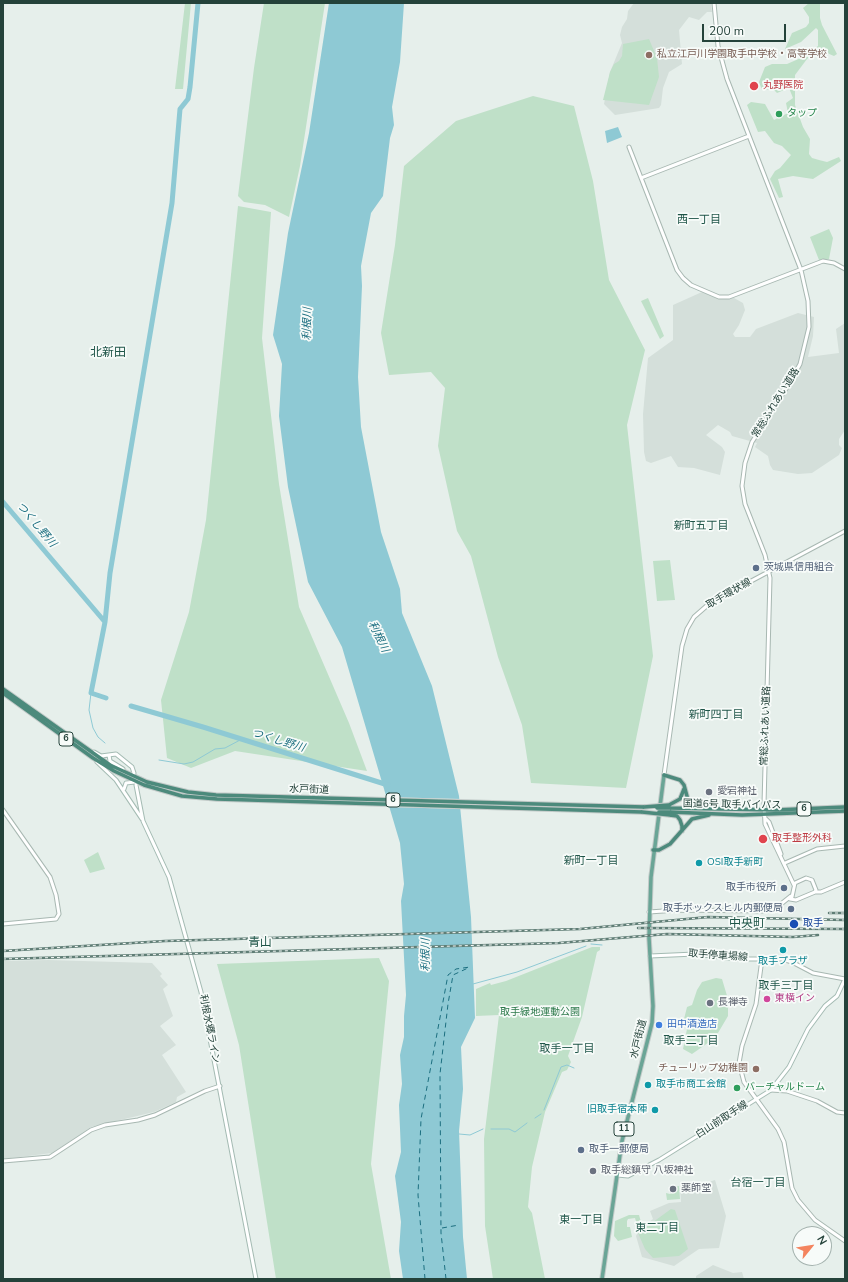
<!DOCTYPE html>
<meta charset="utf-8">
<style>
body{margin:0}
#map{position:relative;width:848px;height:1282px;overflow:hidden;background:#e6efeb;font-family:"Nunito Sans",sans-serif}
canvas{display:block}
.frame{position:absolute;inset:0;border:4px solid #24423a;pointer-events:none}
.north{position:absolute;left:792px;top:1226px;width:40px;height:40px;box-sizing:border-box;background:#f7fbf9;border:1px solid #a3b1ad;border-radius:50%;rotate:60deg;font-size:11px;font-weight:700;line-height:16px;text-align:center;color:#24423a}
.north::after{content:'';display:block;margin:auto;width:14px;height:18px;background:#f4845f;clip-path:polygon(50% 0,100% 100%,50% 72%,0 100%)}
.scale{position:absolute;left:702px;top:24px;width:84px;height:18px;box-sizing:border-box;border:2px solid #24423a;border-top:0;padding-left:5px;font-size:12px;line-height:14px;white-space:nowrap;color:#24423a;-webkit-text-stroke:3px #f7fbf9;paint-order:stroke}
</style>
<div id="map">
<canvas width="848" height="1282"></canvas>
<div class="frame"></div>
<div class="north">N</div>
<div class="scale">200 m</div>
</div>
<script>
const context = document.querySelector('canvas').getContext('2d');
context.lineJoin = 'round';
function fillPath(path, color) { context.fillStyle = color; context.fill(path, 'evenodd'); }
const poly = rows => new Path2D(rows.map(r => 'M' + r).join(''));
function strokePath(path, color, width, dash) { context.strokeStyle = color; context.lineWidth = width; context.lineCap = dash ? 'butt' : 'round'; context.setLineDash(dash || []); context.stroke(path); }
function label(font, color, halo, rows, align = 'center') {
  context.font = font + ' "Nunito Sans","Noto Sans JP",sans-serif'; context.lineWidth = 3.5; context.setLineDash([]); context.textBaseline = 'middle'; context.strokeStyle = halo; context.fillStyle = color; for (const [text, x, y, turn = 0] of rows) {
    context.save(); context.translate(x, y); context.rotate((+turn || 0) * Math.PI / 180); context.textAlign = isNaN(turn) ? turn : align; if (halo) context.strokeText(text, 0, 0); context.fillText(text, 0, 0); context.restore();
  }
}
fillPath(poly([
 [634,3,711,3,712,12,707,12,699,20,689,17,679,30,682,64,669,72,663,88,661,105,659,108,615,115,604,104,610,72,622,43,620,35,622,27,627,19,628,11],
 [702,292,720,299,734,298,743,303,745,310,739,325,733,334,735,337,750,337,756,329,798,313,814,317,813,336,808,357,839,353,836,329,845,323,845,430,839,439,839,445,842,448,839,455,812,473,798,474,773,470,770,465,768,456,755,447,757,443,732,436,730,432,718,425,706,435,722,447,725,452,720,475,694,468,678,467,671,456,651,463,646,461,644,452,643,414,648,358,673,340,673,305],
 [48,960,152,963,162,974,160,976,168,985,163,989,173,1016,160,1026,176,1045,162,1055,186,1092,177,1097,176,1102,154,1112,91,1127,52,1153,3,1159,3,961],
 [715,1180,726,1216,719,1248,699,1249,674,1266,642,1257,636,1236,640,1228,653,1219,650,1211,669,1203,681,1202,680,1187,693,1187],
 [713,1265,733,1273,742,1272,744,1279,696,1279,696,1276]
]), '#d4dfda');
fillPath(poly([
 [185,3,191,3,183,89,175,89],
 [264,3,325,3,300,166,289,217,265,205,244,202,238,196,254,68],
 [809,3,820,3,820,18,822,25,837,54,834,56,822,51,814,53,807,59,795,75,795,105,803,127,810,139,809,154,812,158,819,160,827,162,839,157,841,161,813,179,793,176,778,179,783,197,779,198,770,179,775,171,780,168,791,155,782,146,774,143,765,131,758,132,747,105,751,102,765,104,774,120,788,113,786,103,793,98,789,88,777,93,773,89,762,90,759,82,765,67,772,64,787,64,803,57,818,46,818,30,816,28,801,42,785,49,792,33,806,27,809,23,809,17,803,8],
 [649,39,657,58,659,77,649,105,603,100,610,72,614,64,619,61,622,56,623,44],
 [533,96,574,106,593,181,609,280,645,350,627,425,653,656,626,788,531,783,522,725,498,657,471,556,457,531,438,446,445,388,431,372,389,375,381,333,395,245,404,166,456,121],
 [238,206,271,212,262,338,279,484,299,607,349,723,367,771,235,751,191,768,167,758,161,700,189,612,206,520],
 [829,229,833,238,829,259,819,260,810,237],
 [648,298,664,336,660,339,641,301],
 [670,560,675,600,657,601,653,561],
 [98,852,105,869,90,873,84,860],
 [592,947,600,947,600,950,597,952,582,1017,568,1056,571,1062,567,1070,562,1072,545,1112,532,1167,528,1207,532,1213,545,1279,493,1279,485,1226,484,1139,499,1015,476,1016,476,989,490,983,491,985,506,981],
 [379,958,389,981,371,1164,391,1279,276,1279,239,1045,217,964],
 [716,978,722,979,728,999,728,1016,715,1038,692,1054,683,1049,688,1024,684,1019,687,1007,692,1005,697,990,702,982],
 [679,1186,680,1199,667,1200,666,1193,670,1194,675,1192,675,1187],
 [671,1209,675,1210,688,1249,679,1256,653,1258,645,1249,638,1233],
 [629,1215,639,1215,641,1222,637,1225,635,1218,628,1219,627,1221,627,1227,630,1227,632,1237,618,1241,614,1236,615,1221]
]), '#bfe0c8');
fillPath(poly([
 [329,3,404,3,400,62,392,107,394,125,390,138,383,196,371,213,361,266,362,286,358,377,361,427,381,532,400,589,402,613,432,686,459,796,471,917,475,1018,461,1047,463,1089,459,1131,463,1237,467,1279,403,1279,399,1251,401,1222,395,1176,401,1152,399,1105,402,1084,400,1055,404,1037,404,1016,406,995,401,901,404,884,400,843,342,647,308,582,288,487,279,416,282,364,273,335,288,233,309,133],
 [618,127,622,137,607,143,605,131]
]), '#8ec9d4');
fillPath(poly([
 [384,797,462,799,463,809,387,807]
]), '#e6efeb');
strokePath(poly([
 [91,693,89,710,93,728,98,737,105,743],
 [159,760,184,764,193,762,215,749,225,748,242,739],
 [591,944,602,945],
 [473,984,517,972,586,946],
 [544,1110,561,1067,567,1065,574,1068],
 [535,1118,541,1114],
 [491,1129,509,1129,515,1132,527,1123],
 [459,1134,470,1135,483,1129]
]), '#8ec9d4', 1);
strokePath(poly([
 [3,502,105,622,91,693,106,698],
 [105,622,110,573,172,203,180,109,188,99,190,87,198,3],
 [131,706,203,727,388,785]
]), '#8ec9d4', 5);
strokePath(poly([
 [442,1228,459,1225],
 [425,1279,418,1195,421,1119,448,975,456,969,470,967],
 [446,1279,441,1233,440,1074,448,1004,453,975,468,968]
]), '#1c6f80', 1, [5, 4]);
const tertiary = poly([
 [714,3,718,46,727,79,801,270,808,301,809,327,800,364,789,384,752,442,745,463,742,486,745,504,765,555,770,578,764,804,765,824,794,885],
 [629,147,677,270,683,278,691,285,719,297,729,297,823,261,834,263,845,269],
 [641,178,749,136],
 [664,775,682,646,687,629,694,617,710,603,845,531],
 [3,810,50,877,56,895,59,914,56,919,3,924],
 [765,818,769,822,781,854],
 [785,863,817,849,845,846],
 [792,897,795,883,806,878,812,880,816,890,815,892],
 [790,899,796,900,815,892,821,892,845,882],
 [649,912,678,910,763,911,776,908,791,896],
 [845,979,813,973,792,962,782,959,762,959,756,1004,742,1046,739,1063,744,1082,778,1129,784,1142,792,1188,798,1200,815,1220,845,1241],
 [771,1090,787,1091,817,1101,837,1112,845,1113],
 [3,1161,50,1157,91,1130,105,1125,138,1120,155,1115,205,1091,220,1086]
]);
const secondary = poly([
 [94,752,101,756,116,754,132,767,134,773],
 [109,755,110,761,123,769],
 [97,762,116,780,142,819],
 [136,785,143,821,169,877,201,992,256,1279],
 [124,789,126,783,135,782],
 [650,956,695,954,737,959,762,959],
 [617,1175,628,1176,659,1160,771,1090,789,1067,808,1029,825,1006,837,996,845,979]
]);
const primary = poly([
 [602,1279,622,1141,652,1023,653,1006,649,938,651,877,664,775]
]);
const trunk = poly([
 [3,689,110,765,147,782,188,792,216,795,644,807],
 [3,693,93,758,114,771,144,785,182,796,217,799,642,812],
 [664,775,680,780,684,785,688,800,693,805,703,808],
 [669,805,680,799,684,789],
 [670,808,775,810,845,807],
 [670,812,742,815,845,811],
 [670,815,677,816,680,820,682,826,682,831],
 [653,850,659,850,670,844,692,819,709,815]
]);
strokePath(tertiary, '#a8b8b2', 5);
strokePath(secondary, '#a4bbb3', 5);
strokePath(primary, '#c2cac8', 5.5);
strokePath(trunk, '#c2cac8', 5.5);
strokePath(tertiary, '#fff', 3);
strokePath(secondary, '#fff', 3);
strokePath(primary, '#6aa596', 3.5);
strokePath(trunk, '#4c8a7c', 3.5);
const rail = poly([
 [829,913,845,913],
 [638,928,845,929],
 [3,951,165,941,580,929,708,917,845,920],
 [3,959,559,943,667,934,793,937,818,935]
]);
strokePath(rail, '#5f7d75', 2.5);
strokePath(rail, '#f7fbf9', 1, [3]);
const trunkBridge = poly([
 [644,807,669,805],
 [657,808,670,808],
 [642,812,670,815],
 [659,812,670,812]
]);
strokePath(trunkBridge, '#c2cac8', 5.5, []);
strokePath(trunkBridge, '#4c8a7c', 3.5);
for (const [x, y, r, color] of [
 [649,55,4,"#8d6e63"],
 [754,86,5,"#e0444e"],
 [779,114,4,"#2e9e5b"],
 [756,568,4,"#5c6f8a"],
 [709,792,4,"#6b7280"],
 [763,839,5,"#e0444e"],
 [699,863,4,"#0f9aa8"],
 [784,888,4,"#5c6f8a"],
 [791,909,4,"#5c6f8a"],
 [794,924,5,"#1a4fb4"],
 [783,950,4,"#0f9aa8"],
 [767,999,4,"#d1479c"],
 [710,1003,4,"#6b7280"],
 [659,1025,4,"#3f7fe0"],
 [756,1069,4,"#8d6e63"],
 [648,1085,4,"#0f9aa8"],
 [737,1088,4,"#2e9e5b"],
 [655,1110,4,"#0f9aa8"],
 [581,1150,4,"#5c6f8a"],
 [593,1171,4,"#6b7280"],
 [673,1189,4,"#6b7280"]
]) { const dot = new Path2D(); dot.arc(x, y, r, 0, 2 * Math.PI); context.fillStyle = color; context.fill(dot); strokePath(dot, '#f7fbf9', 1.5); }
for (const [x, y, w] of [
 [66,739,14],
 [393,800,14],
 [804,809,14],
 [624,1129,20]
]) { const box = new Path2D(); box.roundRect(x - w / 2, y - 7, w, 14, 3); context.fillStyle = '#f7fbf9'; context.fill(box); strokePath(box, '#24423a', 1); }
label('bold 9px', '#24423a', null, [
 ["6",66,739],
 ["6",393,800],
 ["6",804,809],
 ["11",624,1129]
]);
label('10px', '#785e54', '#f7fbf9', [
 ["私立江戸川学園取手中学校・高等学校",657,55],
 ["チューリップ幼稚園",748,1069,"right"]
], 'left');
label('10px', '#be3a42', '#f7fbf9', [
 ["丸野医院",763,86],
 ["取手整形外科",772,839]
], 'left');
label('10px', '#27864d', '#f7fbf9', [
 ["タップ",787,114],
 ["バーチャルドーム",745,1088]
], 'left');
label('10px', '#24423a', '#f7fbf9', [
 ["常総ふれあい道路",776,403,-58],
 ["取手環状線",729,594,-30],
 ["常総ふれあい道路",766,726,-88],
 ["水戸街道",309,790,2],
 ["国道6号 取手バイパス",732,805,1],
 ["取手停車場線",718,956,4],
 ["利根水郷ライン",209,1029,79],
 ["水戸街道",639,1039,-76],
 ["白山前取手線",722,1120,-33]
]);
label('10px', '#4e5e75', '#f7fbf9', [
 ["茨城県信用組合",764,568],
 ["取手市役所",776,888,"right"],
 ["取手ボックスヒル内郵便局",783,909,"right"],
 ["取手一郵便局",589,1150]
], 'left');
label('10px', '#5b616d', '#f7fbf9', [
 ["愛宕神社",717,792],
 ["長禅寺",718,1003],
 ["取手総鎮守 八坂神社",601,1171],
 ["薬師堂",681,1189]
], 'left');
label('10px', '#0d838f', '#f7fbf9', [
 ["OSI取手新町",707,863],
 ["取手プラザ",783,962,"center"],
 ["取手市商工会館",656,1085],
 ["旧取手宿本陣",647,1110,"right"]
], 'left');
label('10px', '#164399', '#f7fbf9', [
 ["取手",803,924]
], 'left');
label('10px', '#b23c85', '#f7fbf9', [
 ["東横イン",775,999]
], 'left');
label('10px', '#2d7a4b', '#f7fbf9', [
 ["取手緑地運動公園",540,1013]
]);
label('10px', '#366cbe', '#f7fbf9', [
 ["田中酒造店",667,1025]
], 'left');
label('11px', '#1f5548', '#f7fbf9', [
 ["西一丁目",699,220],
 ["新町五丁目",701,526],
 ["新町四丁目",716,715],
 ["新町一丁目",591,861],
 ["取手三丁目",786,986],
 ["取手二丁目",691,1041],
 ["取手一丁目",567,1049],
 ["台宿一丁目",758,1183],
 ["東一丁目",581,1220],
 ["東二丁目",657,1228]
]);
label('italic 11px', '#1c6f80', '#f7fbf9', [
 ["利根川",308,324,-89],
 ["つくし野川",36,525,50],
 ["利根川",378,637,64],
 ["つくし野川",278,741,17],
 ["利根川",426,955,-90]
]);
label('12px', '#1f5548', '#f7fbf9', [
 ["北新田",108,353],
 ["中央町",747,924],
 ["青山",260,943]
]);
</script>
